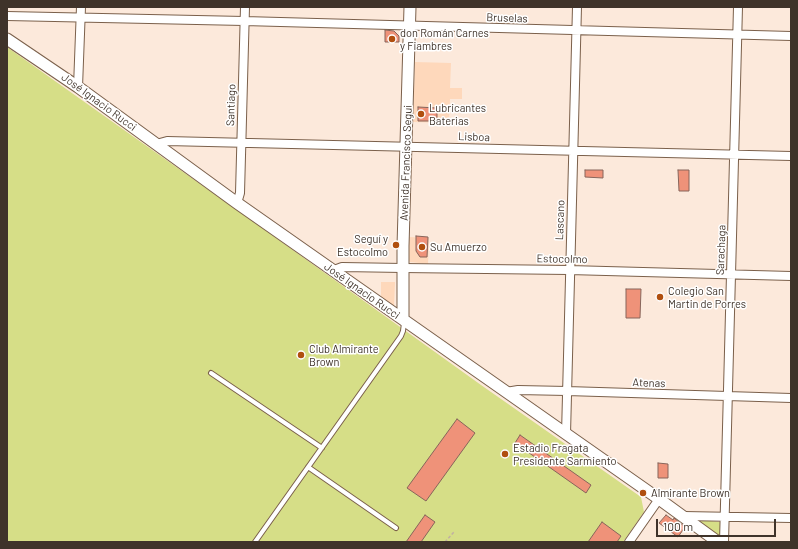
<!DOCTYPE html>
<meta charset="utf-8">
<style>
body{margin:0}
#map{position:relative;width:798px;height:549px;overflow:hidden;background:#fce9db;font-family:Barlow,sans-serif}
canvas{display:block}
.frame{position:absolute;inset:0;border:8px solid #3f332a;pointer-events:none}
.scale{position:absolute;left:656px;top:519px;width:120px;height:18px;box-sizing:border-box;border:2px solid #3f332a;border-top:0;padding-left:5px;font-size:12px;line-height:14px;white-space:nowrap;color:#3f332a;-webkit-text-stroke:3px #fff;paint-order:stroke}
</style>
<div id="map">
<canvas width="798" height="549"></canvas>
<div class="frame"></div>
<div class="scale">100 m</div>
</div>
<script>
const context = document.querySelector('canvas').getContext('2d');
context.lineJoin = 'round';
function fillPath(path, color) { context.fillStyle = color; context.fill(path, 'evenodd'); }
const poly = rows => new Path2D(rows.map(r => 'M' + r).join(''));
function strokePath(path, color, width, dash) { context.strokeStyle = color; context.lineWidth = width; context.lineCap = dash ? 'butt' : 'round'; context.setLineDash(dash || []); context.stroke(path); }
function label(font, color, halo, rows, align = 'center') {
  context.font = font + ' Barlow,sans-serif'; context.lineWidth = 3; context.setLineDash([]); context.textBaseline = 'middle'; context.strokeStyle = halo; context.fillStyle = color; for (const [text, x, y, turn = 0] of rows) {
    context.save(); context.translate(x, y); context.rotate((+turn || 0) * Math.PI / 180); context.textAlign = isNaN(turn) ? turn : align; if (halo) context.strokeText(text, 0, 0); context.fillText(text, 0, 0); context.restore();
  }
}
fillPath(poly([
 [415,62,451,63,450,88,462,88,462,99,450,99,449,123,413,122],
 [409,237,429,238,428,264,410,262,408,258],
 [381,282,395,282,394,308,381,301]
]), '#fed8bb');
fillPath(poly([
 [7,47,258,225,481,385,641,497,644,512,623,542,7,542],
 [702,520,720,522,721,523,720,536,719,536,699,522]
]), '#d6de87');
const building = poly([
 [385,30,394,31,399,36,399,42,385,42,385,30],
 [418,107,437,108,437,121,418,121,418,107],
 [585,170,603,170,603,178,585,177,585,170],
 [678,170,689,170,689,191,679,191,678,170],
 [416,236,428,237,427,257,420,257,416,251,416,236],
 [626,289,641,289,640,318,626,318,626,289],
 [457,419,475,433,426,501,407,488,457,419],
 [520,435,591,485,586,493,515,443,520,435],
 [658,463,668,464,668,478,658,478,658,463],
 [425,515,435,522,421,542,406,542,425,515],
 [666,515,673,520,674,518,685,527,678,537,659,523,666,515],
 [602,522,621,536,617,542,588,542,602,522]
]);
fillPath(building, '#ef9279');
strokePath(building, '#87655b', 1);
const lane = poly([
 [211,373,322,448],
 [308,467,396,528],
 [255,542,401,336,403,331,404,323]
]);
const street = poly([
 [7,16,244,21,791,36],
 [78,87,81,7],
 [156,144,167,141,791,156],
 [237,203,240,193,245,7],
 [334,270,342,267,403,268,569,270,791,276],
 [506,392,518,390,567,391,791,398],
 [566,434,577,7],
 [684,516,791,518],
 [629,542,659,499],
 [724,542,738,7]
]);
const secondary = poly([
 [7,39,78,87,237,203,659,499,718,542],
 [403,319,403,246,410,7]
]);
strokePath(lane, '#7b604b', 6);
strokePath(street, '#7b604b', 10);
strokePath(secondary, '#7b604b', 13);
strokePath(poly([
 [445,542,454,532]
]), '#c1b0a3', 1.5, [3, 2]);
strokePath(lane, '#fff', 4);
strokePath(street, '#fff', 8);
strokePath(secondary, '#fff', 11);
for (const [x, y, r, color] of [
 [392,39,4,"#b04f0f"],
 [421,114,4,"#b04f0f"],
 [396,245,4,"#b04f0f"],
 [422,247,4,"#b04f0f"],
 [660,297,4,"#b04f0f"],
 [301,355,4,"#b04f0f"],
 [505,454,4,"#b04f0f"],
 [643,493,4,"#b04f0f"]
]) { const dot = new Path2D(); dot.arc(x, y, r, 0, 2 * Math.PI); context.fillStyle = color; context.fill(dot); strokePath(dot, '#fff', 1.5); }
label('11px', '#3f332a', '#fff', [
 ["Bruselas",507,18,2],
 ["José Ignacio Rucci",99,102,36],
 ["Santiago",231,105,-88],
 ["Lisboa",474,137,2],
 ["Avenida Francisco Segui",406,163,-88],
 ["Lascano",560,220,-88],
 ["Sarachaga",721,250,-88],
 ["Estocolmo",562,259,1],
 ["José Ignacio Rucci",362,291,35],
 ["Atenas",649,383,2]
]);
label('11px', '#3f332a', '#fff', [
 ["don Román Carnes",400,33],
 ["y Fiambres",400,46],
 ["Lubricantes",429,108],
 ["Baterias",429,121],
 ["Seguí y",388,239,"right"],
 ["Estocolmo",388,252,"right"],
 ["Su Amuerzo",430,247],
 ["Colegio San",668,291],
 ["Martin de Porres",668,304],
 ["Club Almirante",309,349],
 ["Brown",309,362],
 ["Estadio Fragata",513,448],
 ["Presidente Sarmiento",513,461],
 ["Almirante Brown",651,493]
], 'left');
</script>
